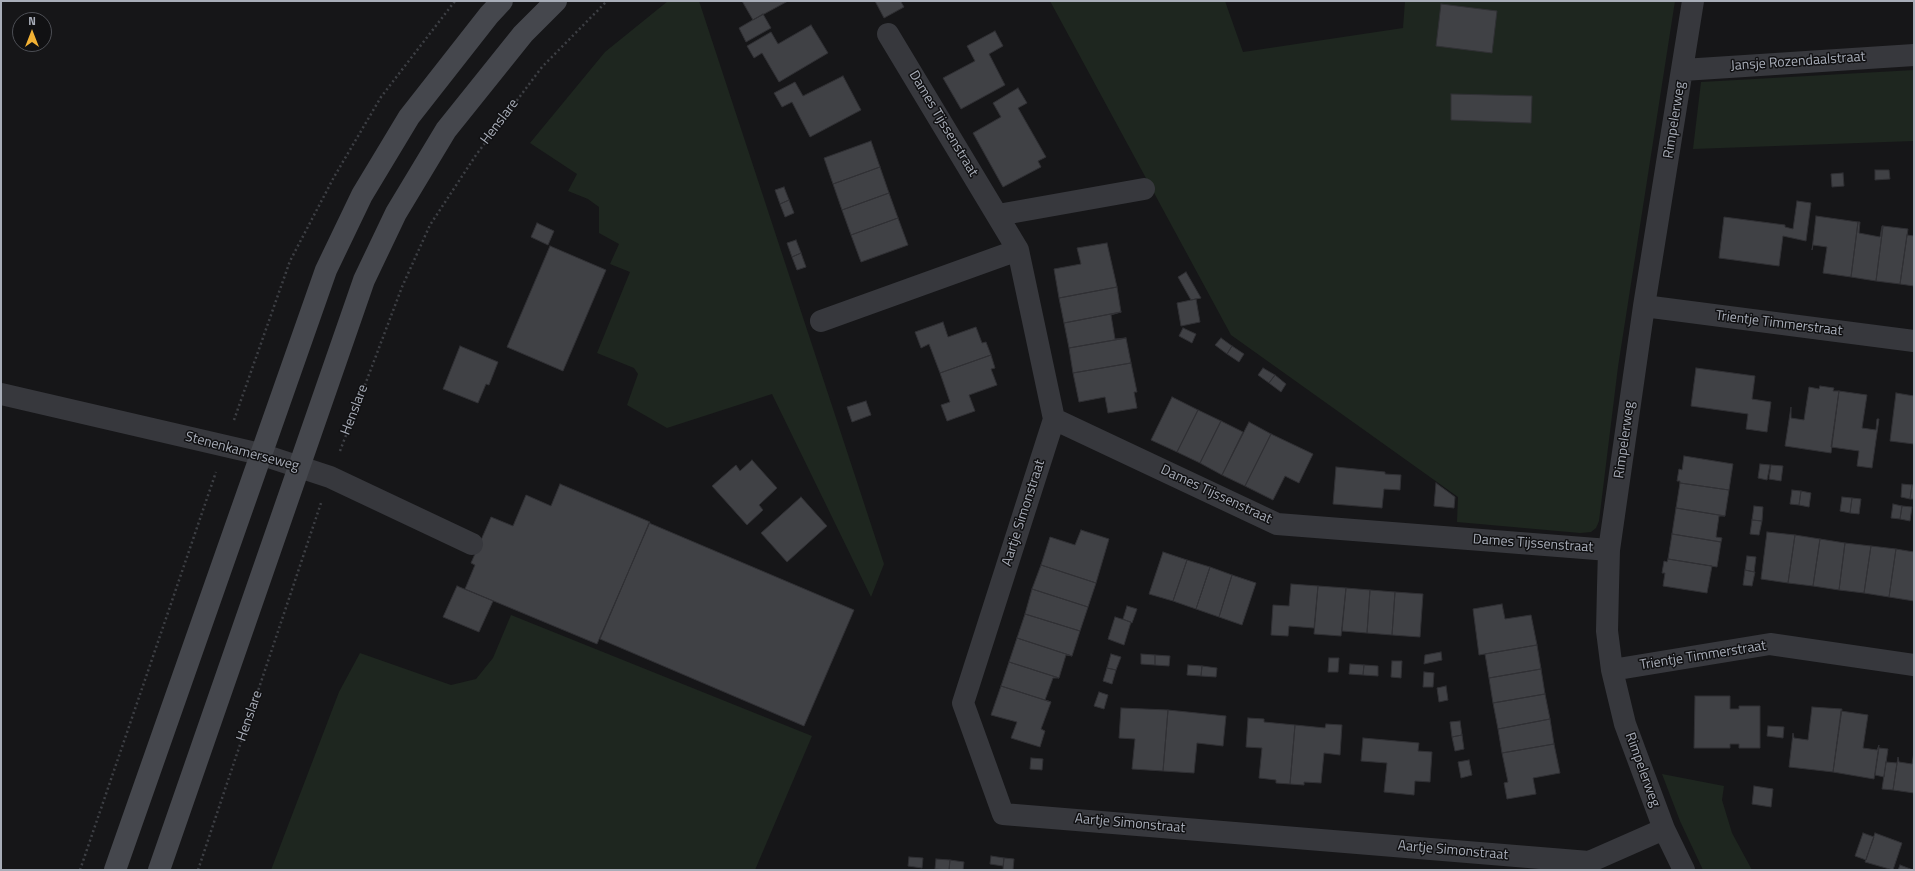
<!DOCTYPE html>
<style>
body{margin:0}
#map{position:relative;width:1915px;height:871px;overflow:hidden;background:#161618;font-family:"Titillium Web",sans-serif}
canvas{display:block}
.frame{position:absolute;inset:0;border:2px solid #a8adb8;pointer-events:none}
.north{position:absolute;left:12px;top:12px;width:40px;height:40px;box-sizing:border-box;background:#111113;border:1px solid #4d4f55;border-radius:50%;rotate:0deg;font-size:11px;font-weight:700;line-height:16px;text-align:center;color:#a8adb8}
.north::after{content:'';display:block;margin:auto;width:14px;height:18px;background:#f2b134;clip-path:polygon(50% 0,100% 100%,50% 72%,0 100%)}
</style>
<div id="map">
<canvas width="1915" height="871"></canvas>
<div class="frame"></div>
<div class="north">N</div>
</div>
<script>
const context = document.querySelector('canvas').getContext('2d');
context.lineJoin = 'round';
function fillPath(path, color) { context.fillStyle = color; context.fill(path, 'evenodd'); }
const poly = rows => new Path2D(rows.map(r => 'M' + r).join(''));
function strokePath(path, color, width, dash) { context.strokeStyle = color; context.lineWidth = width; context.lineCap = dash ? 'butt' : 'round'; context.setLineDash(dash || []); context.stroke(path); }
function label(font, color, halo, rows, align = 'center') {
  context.font = font + ' "Titillium Web",sans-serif'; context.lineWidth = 3; context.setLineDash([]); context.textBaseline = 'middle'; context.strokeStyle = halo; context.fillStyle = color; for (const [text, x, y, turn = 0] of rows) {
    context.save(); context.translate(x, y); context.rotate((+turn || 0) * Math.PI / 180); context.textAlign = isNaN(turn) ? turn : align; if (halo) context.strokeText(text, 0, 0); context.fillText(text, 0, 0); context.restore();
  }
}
fillPath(poly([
 [668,1,699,1,884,564,871,597,772,394,667,428,627,405,638,374,634,368,597,353,630,272,610,264,619,244,599,233,599,207,588,199,568,191,577,174,530,143,605,52],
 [1050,1,1225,1,1243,52,1403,28,1405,1,1675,1,1618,367,1599,521,1596,528,1591,532,1580,533,1457,522,1458,497,1231,335],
 [1914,70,1914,141,1693,149,1701,82],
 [511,615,812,736,755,870,271,870,339,692,360,653,451,685,476,679,493,658],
 [1662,774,1724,786,1722,800,1732,833,1752,870,1703,870,1680,821]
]), '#1e261f');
const building = poly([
 [742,1,788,1,753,20,742,1],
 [875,1,903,1,901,2,904,7,884,18,875,1],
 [1441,4,1497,11,1492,53,1436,46,1441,4],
 [763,14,771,28,746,42,739,28,763,14],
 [811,25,828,53,779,82,762,53,754,58,747,46,771,32,778,44,811,25],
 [995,31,1003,46,989,54,1005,85,961,109,943,78,975,61,967,46,995,31],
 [843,76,861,110,810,137,792,102,782,107,774,93,795,82,803,96,843,76],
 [1018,88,1027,103,1018,108,1046,157,1038,161,1041,167,1003,187,973,133,1001,117,993,103,1018,88],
 [1451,94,1532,96,1531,123,1451,120,1451,94],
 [871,141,880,167,833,184,824,158,871,141],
 [880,167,889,193,842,210,833,184,880,167],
 [1875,170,1889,170,1890,179,1875,180,1875,170],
 [1843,173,1844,186,1832,187,1831,174,1843,173],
 [784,187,789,200,780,204,775,190,784,187],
 [889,193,898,218,851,235,842,210,889,193],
 [789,200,794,213,785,217,780,204,789,200],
 [1797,201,1811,203,1806,241,1783,236,1779,266,1719,258,1724,217,1785,225,1785,227,1793,229,1797,201],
 [1816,216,1858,222,1851,277,1823,273,1827,247,1813,245,1812,250,1816,216],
 [898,218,908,245,861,262,851,235,898,218],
 [1858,222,1860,222,1859,233,1880,237,1882,226,1883,226,1876,281,1851,277,1858,222],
 [537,223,554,231,548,245,531,237,537,223],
 [1883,226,1908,229,1900,284,1876,281,1883,226],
 [1907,235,1914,236,1914,286,1900,284,1907,235],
 [796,240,801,253,792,257,787,243,796,240],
 [1107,243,1117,287,1059,298,1054,269,1081,264,1077,248,1107,243],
 [550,246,606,270,563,371,507,347,550,246],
 [801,253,806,267,797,270,792,257,801,253],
 [1186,272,1201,298,1191,300,1178,277,1186,272],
 [1117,287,1121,312,1064,323,1059,298,1117,287],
 [1196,299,1200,322,1181,326,1177,303,1196,299],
 [1121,312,1111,315,1115,339,1126,338,1069,348,1064,323,1121,312],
 [943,322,948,337,976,327,982,343,986,342,991,355,940,373,929,344,921,348,915,332,943,322],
 [1183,328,1196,334,1192,343,1179,336,1183,328],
 [1126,338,1131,363,1073,373,1069,348,1126,338],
 [1221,338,1232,346,1227,354,1215,345,1221,338],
 [460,346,498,362,489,385,486,384,478,403,443,389,460,346],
 [1232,346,1244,354,1239,362,1227,354,1232,346],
 [991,355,995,368,991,369,997,385,969,395,975,411,947,421,941,405,950,402,940,373,991,355],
 [1131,363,1137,392,1134,392,1137,408,1108,413,1105,397,1079,402,1073,373,1131,363],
 [1263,368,1275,375,1269,383,1258,375,1263,368],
 [1696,368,1755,376,1752,399,1771,402,1767,432,1746,429,1748,414,1691,406,1696,368],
 [1275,375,1286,384,1281,392,1269,383,1275,375],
 [1820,386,1834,388,1833,391,1839,391,1831,453,1785,446,1791,407,1791,418,1804,420,1809,387,1819,389,1820,386],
 [1839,391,1867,395,1862,428,1876,430,1877,419,1879,419,1872,468,1857,466,1859,451,1831,447,1839,391],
 [1896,393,1914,396,1914,444,1890,441,1896,393],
 [1172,397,1198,410,1177,452,1151,440,1172,397],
 [866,401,871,415,852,422,847,407,866,401],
 [1198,410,1221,421,1200,463,1177,452,1198,410],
 [1221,421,1243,432,1222,475,1200,463,1221,421],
 [1249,422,1271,434,1245,486,1222,475,1249,422],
 [1271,434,1313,454,1299,483,1285,476,1273,500,1245,486,1271,434],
 [1684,456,1733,464,1729,490,1680,483,1680,481,1677,481,1679,469,1682,470,1684,456],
 [752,460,777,488,759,505,763,510,747,525,712,486,736,465,740,471,752,460],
 [1760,464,1770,465,1767,480,1758,478,1760,464],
 [1771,465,1783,466,1781,481,1769,479,1771,465],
 [1336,467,1385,472,1385,474,1401,475,1400,490,1384,489,1382,508,1333,504,1336,467],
 [1436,483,1455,497,1454,508,1434,506,1436,483],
 [1680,483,1729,490,1725,516,1676,508,1680,483],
 [560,484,650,522,597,644,465,589,475,565,471,563,491,517,513,526,526,495,551,506,560,484],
 [1902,484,1912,485,1910,499,1901,497,1902,484],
 [1912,485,1914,485,1914,499,1910,499,1912,485],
 [1792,490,1801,491,1799,505,1790,504,1792,490],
 [1801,491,1811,493,1809,507,1799,505,1801,491],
 [801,497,827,526,787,562,761,533,801,497],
 [1842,497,1852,498,1850,513,1840,511,1842,497],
 [1852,498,1861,499,1859,514,1850,513,1852,498],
 [1893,504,1902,506,1900,519,1891,518,1893,504],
 [1754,506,1763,507,1762,521,1752,520,1754,506],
 [1902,506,1912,507,1910,521,1900,519,1902,506],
 [1676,508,1725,516,1719,516,1716,537,1722,538,1721,542,1672,534,1676,508],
 [1752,520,1762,521,1759,535,1750,534,1752,520],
 [649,523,854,610,804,726,600,639,649,523],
 [1081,530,1109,539,1096,583,1041,565,1050,537,1075,545,1081,530],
 [1767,532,1795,535,1788,583,1761,579,1767,532],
 [1672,534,1721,542,1717,567,1668,559,1672,534],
 [1795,535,1820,539,1813,586,1788,583,1795,535],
 [1820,539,1845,543,1839,590,1813,586,1820,539],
 [1845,543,1871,546,1864,593,1839,590,1845,543],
 [1871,546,1896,549,1889,597,1864,593,1871,546],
 [1896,549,1914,552,1914,601,1889,597,1896,549],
 [1163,552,1187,560,1173,601,1149,594,1163,552],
 [1747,556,1756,557,1754,572,1745,570,1747,556],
 [1668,559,1712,566,1707,593,1663,586,1665,573,1662,573,1664,561,1667,562,1668,559],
 [1187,560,1210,567,1196,609,1173,601,1187,560],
 [1041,565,1096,583,1088,607,1032,589,1041,565],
 [1210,567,1232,575,1219,617,1196,609,1210,567],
 [1745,570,1755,572,1752,586,1743,585,1745,570],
 [1232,575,1256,583,1242,625,1219,617,1232,575],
 [1291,584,1318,586,1314,628,1289,626,1288,636,1271,635,1273,605,1289,606,1291,584],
 [457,586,493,601,479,632,443,617,457,586],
 [1318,586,1346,588,1341,636,1314,634,1318,586],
 [1346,588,1370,590,1367,633,1342,631,1346,588],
 [1032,589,1088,607,1080,631,1025,614,1032,589],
 [1370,590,1395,592,1392,635,1367,633,1370,590],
 [1395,592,1423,594,1420,637,1392,635,1395,592],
 [1502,604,1505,619,1531,615,1537,645,1479,655,1473,609,1502,604],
 [1127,606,1137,609,1132,623,1123,619,1127,606],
 [1025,614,1080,631,1072,656,1017,638,1025,614],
 [1115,617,1131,622,1124,645,1108,639,1115,617],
 [1017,638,1072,656,1066,655,1059,678,1009,662,1017,638],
 [1537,645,1541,669,1489,678,1485,654,1537,645],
 [1441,652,1442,660,1424,664,1425,655,1441,652],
 [1111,654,1121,657,1116,670,1107,668,1111,654],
 [1141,654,1155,655,1155,665,1141,664,1141,654],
 [1155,655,1170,656,1169,666,1155,665,1155,655],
 [1329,658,1339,658,1338,672,1328,672,1329,658],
 [1392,661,1402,661,1401,678,1391,677,1392,661],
 [1009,662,1059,678,1053,678,1045,700,1051,702,1001,686,1009,662],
 [1350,664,1364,665,1363,675,1349,674,1350,664],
 [1188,665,1202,666,1201,676,1187,675,1188,665],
 [1364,665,1378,666,1378,676,1363,675,1364,665],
 [1202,666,1217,668,1216,677,1201,676,1202,666],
 [1107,668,1116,670,1112,684,1103,681,1107,668],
 [1541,669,1545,694,1493,703,1489,678,1541,669],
 [1424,672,1434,673,1433,687,1423,687,1424,672],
 [1001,686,1051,702,1041,729,1045,731,1040,747,1011,738,1017,722,991,715,1001,686],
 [1446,686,1448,700,1439,702,1437,688,1446,686],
 [1099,692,1108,695,1104,709,1094,706,1099,692],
 [1545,694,1550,719,1498,729,1493,703,1545,694],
 [1695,696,1730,696,1730,709,1739,709,1739,706,1760,706,1760,748,1739,748,1739,744,1730,744,1730,748,1694,748,1695,696],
 [1812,707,1842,709,1833,772,1789,767,1793,733,1794,738,1808,740,1812,707],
 [1121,708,1168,710,1163,771,1132,769,1135,739,1119,738,1121,708],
 [1168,710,1226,716,1223,746,1197,743,1194,773,1163,771,1168,710],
 [1841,711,1868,715,1863,748,1877,750,1879,745,1874,779,1833,772,1841,711],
 [1248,718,1264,719,1264,722,1295,725,1290,784,1276,783,1276,780,1259,778,1262,748,1246,747,1248,718],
 [1550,719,1554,744,1502,753,1498,729,1550,719],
 [1460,721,1462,735,1452,737,1450,722,1460,721],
 [1326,724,1342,725,1340,755,1324,753,1321,783,1304,782,1304,785,1290,784,1295,725,1325,728,1326,724],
 [1768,726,1784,727,1783,738,1767,736,1768,726],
 [1462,735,1464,749,1455,751,1452,737,1462,735],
 [1363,738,1419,743,1418,751,1432,752,1430,782,1415,781,1414,795,1384,792,1387,763,1361,761,1363,738],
 [1554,744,1560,773,1533,778,1536,794,1507,799,1504,783,1508,782,1502,753,1554,744],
 [1879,748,1888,749,1884,777,1875,775,1879,748],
 [1914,752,1914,793,1893,790,1898,757,1899,762,1912,764,1914,752],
 [1031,758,1043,759,1042,770,1030,769,1031,758],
 [1469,760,1472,775,1461,778,1458,762,1469,760],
 [1886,762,1897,763,1893,790,1882,789,1886,762],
 [1754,786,1773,789,1771,807,1752,804,1754,786],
 [1863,833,1874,837,1866,860,1855,856,1863,833],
 [1875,833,1902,843,1893,870,1865,862,1875,833],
 [991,856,1004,858,1003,866,990,864,991,856],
 [909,857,923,858,922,868,908,866,909,857],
 [1004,858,1014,859,1013,870,1003,870,1004,858],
 [936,859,950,860,949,870,935,869,936,859],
 [950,860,964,862,963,870,949,870,950,860],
 [1900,865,1913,870,1898,870,1900,865]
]);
fillPath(building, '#404145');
strokePath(building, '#303034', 1);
strokePath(poly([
 [234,420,290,261,334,177,381,97,455,1],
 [340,451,402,287,430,225,476,155,542,67,607,1],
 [80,870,216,472],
 [198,870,321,503]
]), '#3d3f44', 2.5, [2, 3]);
strokePath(poly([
 [888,34,1018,250,1054,419,1277,524,1609,550],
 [1683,70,1914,55],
 [998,215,1144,189],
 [1644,306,1914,341],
 [821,321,1018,250],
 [1,394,260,454,330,477,472,544],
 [1054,419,963,703,1003,814,1589,862,1664,829],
 [1612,670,1770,644,1914,665],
 [1684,870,1664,829,1625,724,1612,670,1607,631,1608,587,1609,550,1644,306,1693,1]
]), '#37383d', 22);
strokePath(poly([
 [115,870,326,270,362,195,409,117,489,15,502,1],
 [159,870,364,280,396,213,446,130,523,34,556,1]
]), '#45474d', 22);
label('14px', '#a8adb8', '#111113', [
 ["Jansje Rozendaalstraat",1798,62,-4],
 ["Rimpelerweg",1675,120,-81],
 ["Henslare",500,122,-53],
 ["Dames Tijssenstraat",943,124,59],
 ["Trientje Timmerstraat",1779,324,7],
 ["Henslare",355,410,-69],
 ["Rimpelerweg",1625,440,-82],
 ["Stenenkamerseweg",242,452,15],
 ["Dames Tijssenstraat",1216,495,25],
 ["Aartje Simonstraat",1024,513,-72],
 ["Dames Tijssenstraat",1533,544,4],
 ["Trientje Timmerstraat",1703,656,-9],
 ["Henslare",250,716,-71],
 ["Rimpelerweg",1642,770,70],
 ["Aartje Simonstraat",1130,824,5],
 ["Aartje Simonstraat",1453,851,5]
]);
</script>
